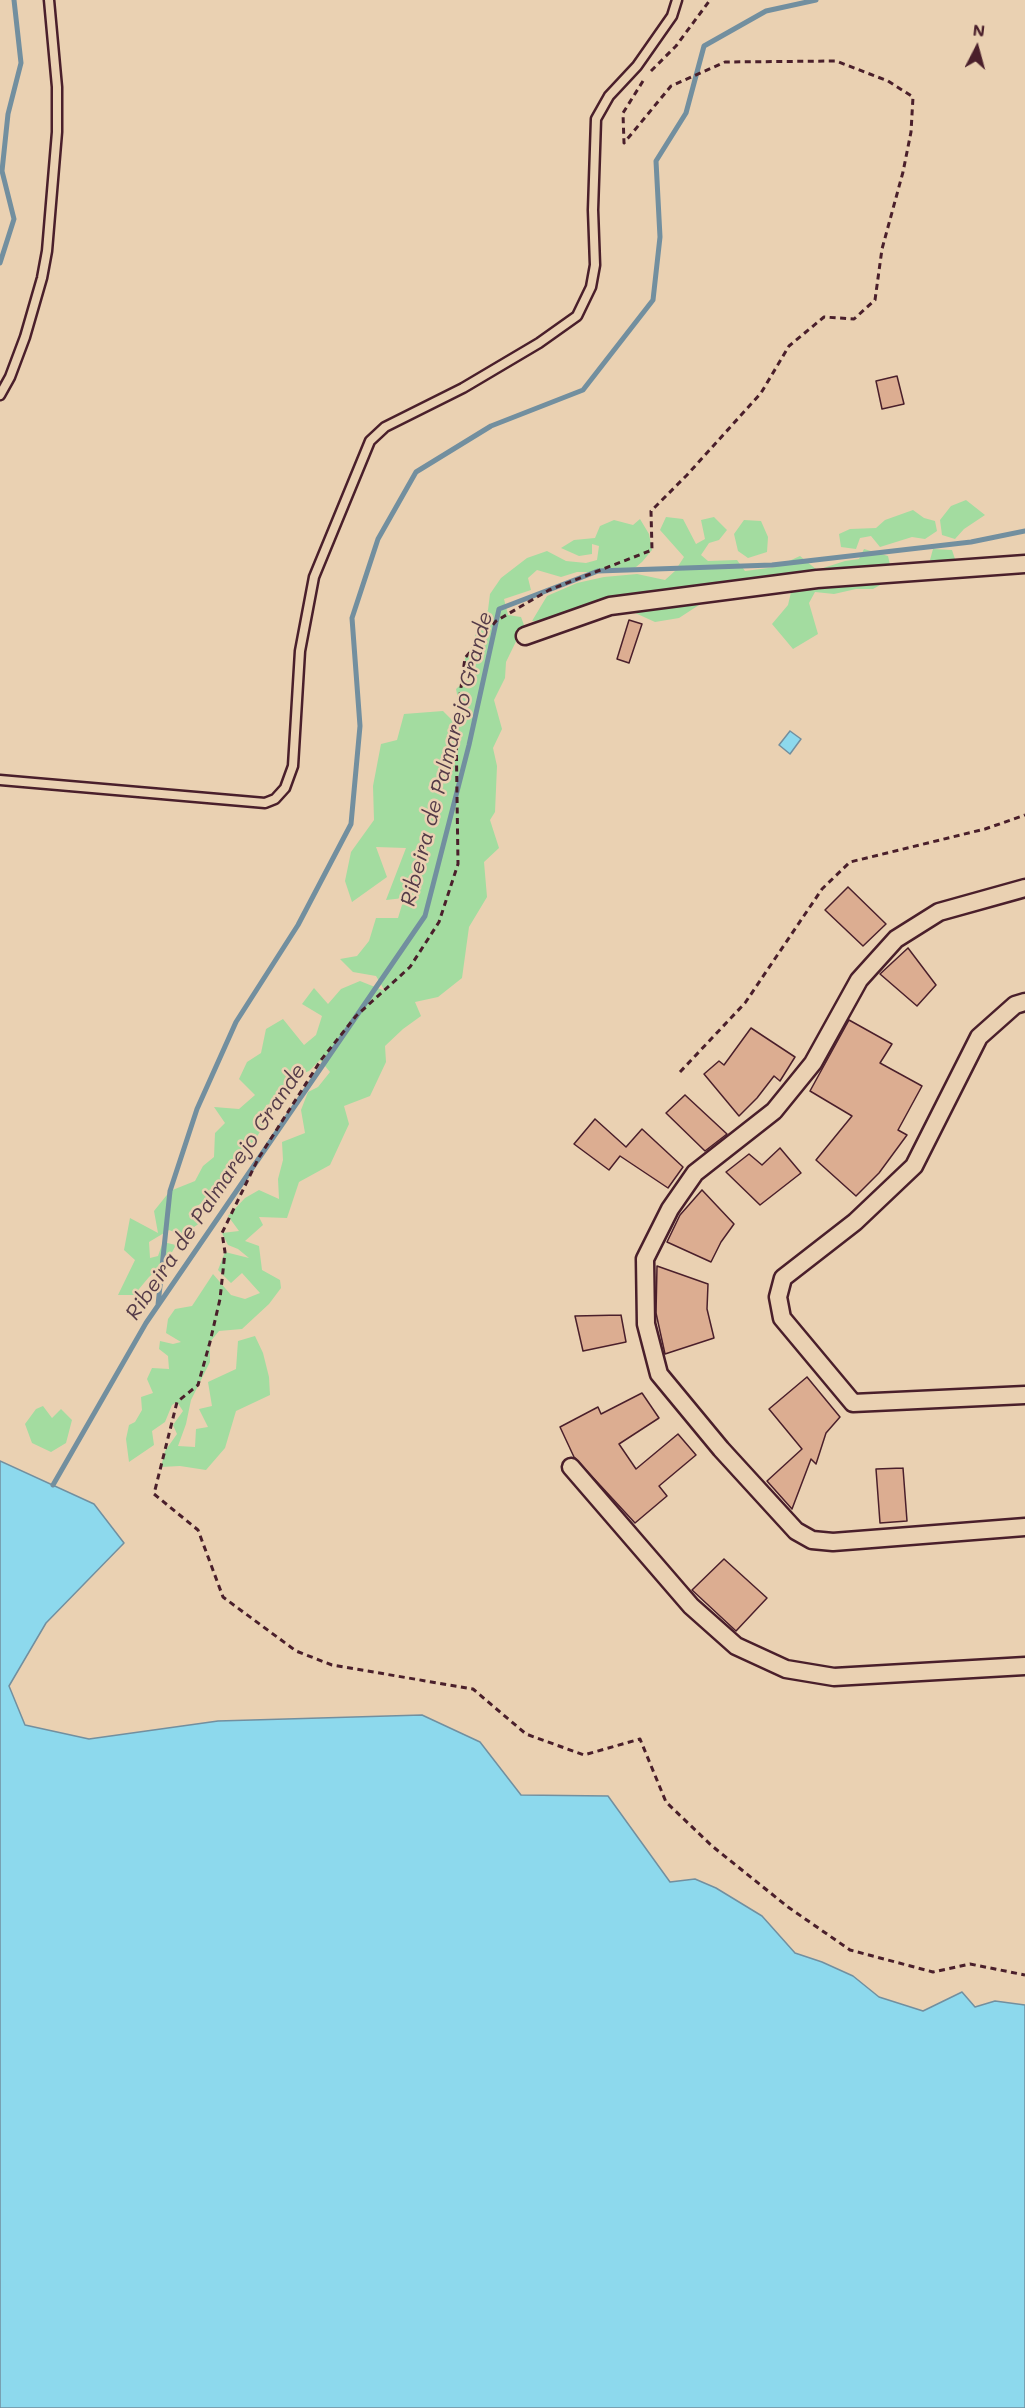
<!DOCTYPE html>
<style>
body{margin:0}
#map{position:relative;width:1025px;height:2408px;overflow:hidden;background:#ead1b2;font-family:Mali,sans-serif}
canvas{display:block}
.north{position:absolute;left:947px;top:18px;width:60px;height:60px;-webkit-text-stroke:4px #ead1b2;paint-order:stroke;rotate:6deg;font-size:16px;font-weight:700;line-height:24px;text-align:center;color:#4a1f2b}
.north::after{content:'';display:block;margin:auto;width:21px;height:27px;background:#4a1f2b;clip-path:polygon(50% 0,100% 100%,50% 72%,0 100%)}
</style>
<div id="map">
<canvas width="1025" height="2408"></canvas>
<div class="north">N</div>
</div>
<script>
const context = document.querySelector('canvas').getContext('2d');
context.lineJoin = 'round';
function fillPath(path, color) { context.fillStyle = color; context.fill(path, 'evenodd'); }
const poly = rows => new Path2D(rows.map(r => 'M' + r).join(''));
function strokePath(path, color, width, dash) { context.strokeStyle = color; context.lineWidth = width; context.lineCap = dash ? 'butt' : 'round'; context.setLineDash(dash || []); context.stroke(path); }
function label(font, color, halo, rows, align = 'center') {
  context.font = font + ' Mali,sans-serif'; context.lineWidth = 5; context.setLineDash([]); context.textBaseline = 'middle'; context.strokeStyle = halo; context.fillStyle = color; for (const [text, x, y, turn = 0] of rows) {
    context.save(); context.translate(x, y); context.rotate((+turn || 0) * Math.PI / 180); context.textAlign = isNaN(turn) ? turn : align; if (halo) context.strokeText(text, 0, 0); context.fillText(text, 0, 0); context.restore();
  }
}
fillPath(poly([
 [966,500,985,515,964,529,955,539,942,535,940,520,951,506],
 [913,510,924,518,935,521,937,531,925,539,912,537,880,547,871,536,860,538,856,549,841,547,839,534,850,529,876,528,885,520],
 [666,517,683,519,696,544,705,539,701,520,714,517,727,530,719,540,709,543,701,555,708,561,737,560,745,571,776,567,800,556,817,570,845,561,859,559,864,549,888,556,893,578,873,589,856,589,834,594,815,592,809,603,818,634,793,649,772,624,788,605,792,588,717,586,699,605,679,618,655,622,633,612,610,606,545,622,532,621,547,596,577,583,604,577,637,574,665,580,675,571,684,557,660,530],
 [640,519,649,534,652,550,642,562,630,572,577,572,561,577,537,570,528,578,531,590,504,599,508,615,521,617,524,625,506,662,505,678,494,700,502,729,493,748,497,766,495,812,490,820,499,848,484,862,487,897,469,927,462,978,438,997,415,1002,421,1016,403,1029,385,1046,386,1062,370,1096,344,1106,349,1124,330,1165,299,1182,287,1218,259,1217,263,1225,245,1241,259,1246,262,1270,280,1280,281,1288,269,1304,242,1329,219,1331,210,1342,210,1362,191,1400,186,1424,178,1446,195,1447,196,1429,208,1427,199,1409,212,1406,208,1382,236,1369,238,1341,255,1336,263,1353,269,1377,270,1395,236,1411,225,1448,206,1470,180,1466,161,1467,165,1451,177,1434,173,1425,183,1411,177,1402,172,1405,165,1422,152,1431,154,1445,129,1462,126,1439,129,1425,135,1422,142,1410,141,1397,153,1393,147,1379,152,1368,169,1369,168,1356,159,1349,160,1341,173,1344,181,1342,166,1333,168,1319,175,1309,192,1306,213,1274,231,1295,245,1299,260,1293,242,1273,231,1283,218,1270,225,1252,249,1258,238,1249,228,1245,222,1233,239,1231,228,1216,245,1198,259,1190,279,1199,278,1179,283,1160,282,1142,305,1133,301,1110,308,1092,318,1087,330,1072,320,1060,309,1071,289,1079,286,1100,266,1105,264,1125,255,1140,239,1156,228,1184,216,1188,211,1197,197,1206,200,1223,182,1235,169,1230,149,1242,150,1258,158,1256,163,1242,176,1245,167,1261,149,1277,134,1295,118,1295,135,1260,124,1250,130,1218,158,1233,154,1211,170,1191,195,1181,203,1166,214,1157,215,1133,225,1123,214,1107,239,1109,255,1095,239,1079,247,1062,261,1053,266,1029,283,1019,304,1045,316,1035,322,1016,302,1004,314,988,328,1004,341,989,360,981,385,991,376,976,353,972,340,959,357,956,369,941,376,918,398,918,404,898,386,900,406,848,376,847,387,877,352,902,345,881,351,852,374,820,373,786,381,744,397,740,404,714,443,711,456,724,461,714,456,689,467,679,465,658,473,645,477,628,488,610,490,594,501,578,527,558,547,551,566,561,586,563,597,560,599,546,592,544,592,554,579,556,561,548,574,540,595,538,600,526,614,520,633,525],
 [744,520,761,521,768,537,767,552,748,558,738,551,734,534],
 [933,549,952,550,956,562,939,564,930,560],
 [43,1406,52,1418,61,1409,72,1420,66,1443,51,1452,32,1443,25,1424,36,1409]
]), '#a3dca0');
const water = poly([
 [790,731,801,739,790,754,779,745,790,731],
 [0,1461,94,1504,124,1543,46,1623,9,1686,25,1725,89,1739,218,1721,422,1715,480,1742,521,1795,608,1796,670,1882,695,1879,716,1888,762,1916,795,1953,822,1962,853,1976,879,1997,923,2011,962,1992,975,2007,995,2001,1025,2005,1025,2408,0,2408,0,1461]
]);
fillPath(water, '#8dd9ed');
strokePath(water, '#728f9f', 1.5);
strokePath(poly([
 [0,263,14,219,2,171,8,114,21,63,14,0],
 [158,1305,170,1191,197,1109,236,1022,298,925,351,824,360,726,352,618,378,539,416,472,491,426,583,390,653,300,660,237,656,161,686,113,704,46,766,11,816,0],
 [53,1485,146,1323,425,916,469,745,499,609,598,571,772,565,971,542,1025,531]
]), '#728f9f', 5);
const building = poly([
 [897,376,904,404,882,409,876,381,897,376],
 [629,620,642,624,629,663,617,659,629,620],
 [848,887,886,924,863,946,825,910,848,887],
 [908,948,936,985,917,1006,880,974,908,948],
 [849,1020,892,1044,880,1063,922,1086,898,1130,907,1135,879,1173,856,1196,816,1160,852,1116,810,1091,849,1020],
 [751,1028,795,1057,780,1081,774,1076,757,1098,739,1116,704,1074,719,1061,724,1065,751,1028],
 [685,1095,727,1134,705,1151,666,1113,685,1095],
 [595,1119,626,1147,642,1129,683,1167,668,1188,620,1156,609,1170,574,1144,595,1119],
 [780,1148,801,1173,760,1205,726,1172,749,1154,762,1165,780,1148],
 [702,1190,734,1224,721,1242,711,1262,667,1242,680,1215,702,1190],
 [657,1266,708,1284,707,1309,714,1338,665,1354,656,1313,657,1266],
 [621,1315,626,1342,583,1351,575,1316,621,1315],
 [807,1377,840,1417,826,1433,816,1464,811,1459,792,1509,767,1481,802,1449,769,1409,807,1377],
 [642,1393,659,1418,619,1444,636,1469,678,1434,696,1455,659,1486,667,1496,635,1523,574,1457,560,1427,598,1407,601,1414,642,1393],
 [903,1468,907,1521,880,1523,876,1469,903,1468],
 [724,1559,767,1598,736,1631,692,1590,724,1559]
]);
fillPath(building, '#dcad91');
strokePath(building, '#4a1f2b', 1.5);
const service = poly([
 [0,395,10,377,25,337,42,278,47,251,57,132,57,87,49,0],
 [0,780,265,803,275,799,285,788,293,766,300,651,314,577,370,441,385,427,463,388,539,343,577,316,591,287,595,265,593,210,596,119,609,96,637,66,672,16,677,0]
]);
const minor = poly([
 [525,636,610,606,817,579,1025,564],
 [1025,888,939,912,896,939,859,980,813,1063,774,1111,695,1173,670,1209,645,1259,646,1324,659,1374,721,1449,796,1531,812,1540,833,1542,1025,1527],
 [1025,1002,1015,1005,979,1037,914,1166,855,1222,783,1278,778,1297,782,1318,853,1403,1025,1395],
 [571,1467,691,1606,736,1646,786,1669,834,1677,1025,1666]
]);
strokePath(service, '#4a1f2b', 13);
strokePath(minor, '#4a1f2b', 21);
strokePath(poly([
 [651,71,676,46,710,0],
 [643,81,623,113,624,143,671,86,725,62,836,61,888,81,913,97,911,132,903,172,882,249,875,300,854,319,824,317,789,346,761,393,687,475,651,511,652,550,549,590,496,621,465,658,456,724,458,864,439,922,410,967,356,1016,321,1060,258,1159,222,1233,225,1252,220,1299,210,1342,198,1385,177,1402,154,1494,198,1530,223,1597,296,1651,332,1665,473,1689,526,1734,584,1755,640,1739,666,1802,712,1846,788,1907,850,1950,933,1972,970,1964,1025,1975],
 [680,1072,745,1003,822,889,850,862,985,829,1025,815]
]), '#4a1f2b', 3, [6, 4.5]);
strokePath(service, '#ead1b2', 8);
strokePath(minor, '#ead1b2', 16);
label('italic 21px', '#543b48', '#ead1b2', [
 ["Ribeira de Palmarejo Grande",447,759,-75],
 ["Ribeira de Palmarejo Grande",216,1192,-56]
]);
</script>
